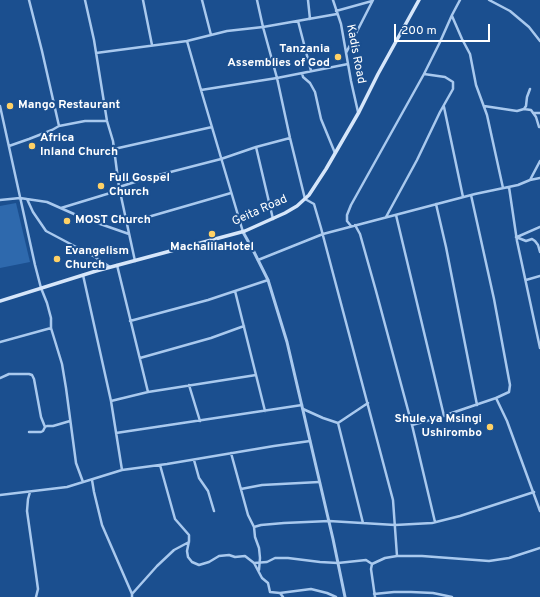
<!DOCTYPE html>
<style>
body{margin:0}
#map{position:relative;width:540px;height:597px;overflow:hidden;background:#1b4f8f;font-family:Overpass,sans-serif}
canvas{display:block}
.scale{position:absolute;left:394px;top:24px;width:96px;height:18px;box-sizing:border-box;border:2px solid #fff;border-top:0;padding-left:5px;font-size:12px;line-height:14px;white-space:nowrap;color:#fff;-webkit-text-stroke:3px #1b4f8f;paint-order:stroke}
</style>
<div id="map">
<canvas width="540" height="597"></canvas>
<div class="scale">200 m</div>
</div>
<script>
const context = document.querySelector('canvas').getContext('2d');
context.lineJoin = 'round';
function fillPath(path, color) { context.fillStyle = color; context.fill(path, 'evenodd'); }
const poly = rows => new Path2D(rows.map(r => 'M' + r).join(''));
function strokePath(path, color, width, dash) { context.strokeStyle = color; context.lineWidth = width; context.lineCap = dash ? 'butt' : 'round'; context.setLineDash(dash || []); context.stroke(path); }
function label(font, color, halo, rows, align = 'center') {
  context.font = font + ' Overpass,sans-serif'; context.lineWidth = 4; context.setLineDash([]); context.textBaseline = 'middle'; context.strokeStyle = halo; context.fillStyle = color; for (const [text, x, y, turn = 0] of rows) {
    context.save(); context.translate(x, y); context.rotate((+turn || 0) * Math.PI / 180); context.textAlign = isNaN(turn) ? turn : align; if (halo) context.strokeText(text, 0, 0); context.fillText(text, 0, 0); context.restore();
  }
}
fillPath(poly([
 [16,203,30,262,0,268,0,206]
]), '#2e69ad');
strokePath(poly([
 [29,0,42,51,59,126],
 [85,0,94,40,107,121,113,141,119,187,135,261],
 [143,0,152,45],
 [202,0,211,35],
 [257,0,263,27,277,78,290,138,305,199,314,204,321,228,393,500,397,556],
 [308,0,310,19],
 [333,0,341,24,351,81,358,112],
 [489,0,510,11,529,27,540,41],
 [336,11,372,1],
 [452,16,462,39,470,54,476,85,487,115,503,188],
 [298,21,311,71],
 [187,41,201,90,243,232],
 [96,53,187,41,227,31,263,27,337,14],
 [346,53,373,0],
 [302,73,303,77,310,83,315,92,321,119,335,153],
 [201,90,277,78,348,64],
 [0,106,35,265,41,288,47,303,51,318,51,328,62,364,66,388,76,463,83,482],
 [484,106,517,111,524,109,531,110,536,117,539,127,540,127],
 [444,107,463,197],
 [524,109,526,106,527,97,530,89],
 [533,113,540,113],
 [9,146,29,139,52,130,59,126,85,121,107,121],
 [256,147,273,219],
 [114,149,212,127],
 [530,180,540,161],
 [119,187,151,177,221,159,256,147,290,138],
 [509,187,517,241,540,348],
 [27,199,33,212,46,231,95,257,110,267],
 [0,200,20,198,47,202,83,218,129,234],
 [436,204,446,247,477,405],
 [61,208,120,190],
 [396,215,444,416],
 [386,217,417,160,440,112,453,89,453,82,445,77,424,74],
 [127,221,148,217,231,193],
 [355,225,360,234,376,291,412,425,435,522],
 [351,226,347,221,347,215,351,205,424,74,440,42,452,15,460,0],
 [516,237,526,241,532,239,535,241,538,245,540,252],
 [517,237,540,227],
 [258,260,323,234,475,194,518,185,530,180,540,178],
 [117,265,148,392],
 [83,275,111,401,122,470],
 [526,280,540,276],
 [235,291,265,411],
 [130,321,208,300,268,280],
 [0,342,51,328],
 [140,358,211,338,244,326],
 [0,378,9,374,29,374,32,375,34,379,41,417,45,427],
 [189,385,200,421],
 [496,398,507,421,540,511],
 [111,401,148,392,256,375],
 [303,409,323,418,338,423],
 [412,425,434,419,496,398,509,392,510,385,494,299,471,195],
 [29,432,41,432,43,431,45,427,47,426,53,426,70,421],
 [116,433,302,405],
 [231,453,248,515,254,527,255,537,259,548,260,558,259,570],
 [194,460,199,478,208,491,214,511],
 [160,465,175,519,189,535,189,541,187,551,188,557,192,562,199,565,209,562,219,556,229,555,235,557,245,556,254,563,262,578,268,583,270,592,280,593,283,597],
 [92,480,94,492,102,525,132,594],
 [241,489,262,485,319,482],
 [30,492,28,499,27,511,35,567,38,589,36,597],
 [0,495,67,487,122,470,167,464,274,446,310,441],
 [363,523,338,423,368,403],
 [254,527,261,525,284,523,329,521,395,525,432,523,460,516,534,492],
 [254,563,267,562,275,558,288,558,320,562,338,563,366,560,372,564],
 [280,593,311,589,327,593,336,597],
 [374,594,394,592,411,592,433,593,452,597],
 [132,597,132,594,157,566,174,550,189,542],
 [375,597,371,569,372,564,385,558,397,556,422,556,489,561,509,558,540,548]
]), '#a9c9ee', 2.5);
strokePath(poly([
 [243,232,253,250,268,280,287,342,333,539,345,597]
]), '#a9c9ee', 3);
strokePath(poly([
 [0,301,96,271,245,231,285,213,297,206,309,195,326,169,359,112,378,74,419,0]
]), '#d6e6fa', 3.5);
for (const [x, y, r, color] of [
 [338,57,4,"#ffd166"],
 [10,106,4,"#ffd166"],
 [32,146,4,"#ffd166"],
 [101,186,4,"#ffd166"],
 [67,221,4,"#ffd166"],
 [212,234,4,"#ffd166"],
 [57,259,4,"#ffd166"],
 [490,427,4,"#ffd166"]
]) { const dot = new Path2D(); dot.arc(x, y, r, 0, 2 * Math.PI); context.fillStyle = color; context.fill(dot); strokePath(dot, '#1b4f8f', 1.5); }
label('bold 12px', '#fff', '#1b4f8f', [
 ["Tanzania",330,50,"right"],
 ["Assemblies of God",330,64,"right"],
 ["Mango Restaurant",18,106],
 ["Africa",40,139],
 ["Inland Church",40,153],
 ["Full Gospel",109,179],
 ["Church",109,193],
 ["MOST Church",75,221],
 ["MachalilaHotel",212,248,"center"],
 ["Evangelism",65,252],
 ["Church",65,266],
 ["Shule ya Msingi",482,420,"right"],
 ["Ushirombo",482,434,"right"]
], 'left');
label('12px', '#fff', '#1b4f8f', [
 ["Kadis Road",355,54,79],
 ["Geita Road",260,211,-24]
]);
</script>
